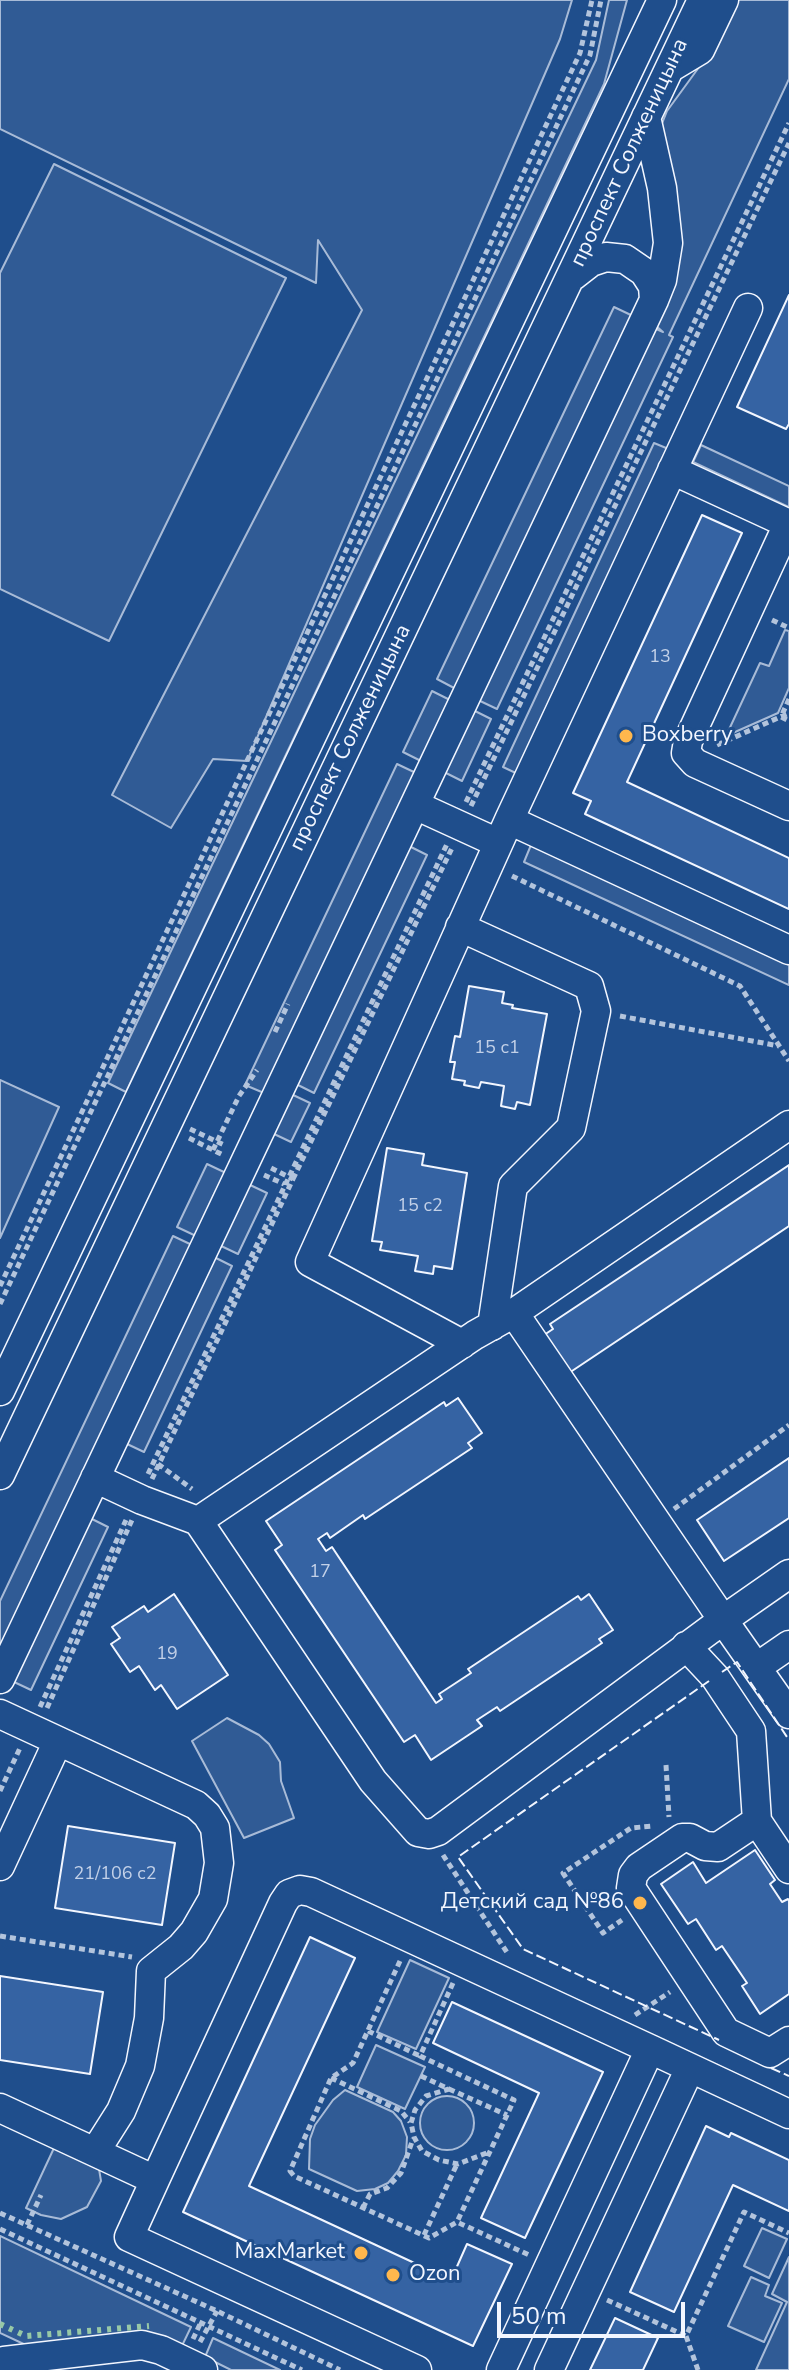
<!DOCTYPE html>
<meta charset="utf-8">
<style>
body{margin:0}
#map{position:relative;width:789px;height:2370px;overflow:hidden;background:#1f4e8c;font-family:"Nunito Sans",sans-serif}
canvas{display:block}
.scale{position:absolute;left:497px;top:2302px;width:188px;height:36px;box-sizing:border-box;border:4px solid #f2f6ff;border-top:0;padding-left:10px;font-size:24px;line-height:28px;white-space:nowrap;color:#f2f6ff;-webkit-text-stroke:6px #1f4e8c;paint-order:stroke}
</style>
<div id="map">
<canvas width="789" height="2370"></canvas>
<div class="scale">50 m</div>
</div>
<script>
const context = document.querySelector('canvas').getContext('2d');
context.lineJoin = 'round';
function fillPath(path, color) { context.fillStyle = color; context.fill(path, 'evenodd'); }
const poly = rows => new Path2D(rows.map(r => 'M' + r).join(''));
function strokePath(path, color, width, dash) { context.strokeStyle = color; context.lineWidth = width; context.lineCap = dash ? 'butt' : 'round'; context.setLineDash(dash || []); context.stroke(path); }
function label(font, color, halo, rows, align = 'center') {
  context.font = font + ' "Nunito Sans",sans-serif'; context.lineWidth = 6; context.setLineDash([]); context.textBaseline = 'middle'; context.strokeStyle = halo; context.fillStyle = color; for (const [text, x, y, turn = 0] of rows) {
    context.save(); context.translate(x, y); context.rotate((+turn || 0) * Math.PI / 180); context.textAlign = isNaN(turn) ? turn : align; if (halo) context.strokeText(text, 0, 0); context.fillText(text, 0, 0); context.restore();
  }
}
const built = poly([
 [0,0,572,0,560,39,247,761,213,759,171,828,112,795,362,310,318,240,316,283,0,129,0,0],
 [609,0,627,0,604,84,126,1092,108,1083,596,60,609,0],
 [735,0,789,0,789,79,669,335,673,337,497,709,478,700,654,328,663,332,655,325,659,131,667,111,713,48,735,0],
 [54,164,286,278,109,641,0,589,0,273,54,164],
 [614,307,633,316,456,689,437,679,614,307],
 [654,443,671,450,520,775,503,767,654,443],
 [701,445,789,486,789,507,693,462,701,445],
 [785,630,789,631,789,688,778,713,726,736,760,663,769,666,785,630],
 [432,691,450,700,421,761,403,752,432,691],
 [473,710,491,719,462,781,444,772,473,710],
 [397,764,416,773,264,1093,245,1085,397,764],
 [531,845,789,965,789,985,524,862,531,845],
 [409,846,427,855,314,1093,296,1084,409,846],
 [0,1080,59,1107,0,1238,0,1080],
 [291,1094,310,1103,291,1142,272,1133,291,1094],
 [207,1164,226,1173,196,1236,177,1227,207,1164],
 [248,1184,267,1193,238,1254,219,1245,248,1184],
 [173,1236,192,1245,0,1649,0,1601,173,1236],
 [214,1257,232,1266,144,1452,125,1443,214,1257],
 [90,1518,108,1527,31,1690,12,1681,90,1518],
 [227,1718,259,1735,269,1744,280,1762,281,1781,294,1818,244,1838,192,1741,227,1718],
 [410,1960,449,1978,416,2049,377,2032,410,1960],
 [376,2045,425,2067,405,2109,357,2087,376,2045],
 [345,2090,393,2112,401,2121,407,2137,406,2155,398,2171,388,2183,375,2189,357,2191,309,2169,310,2139,315,2125,333,2100,345,2090],
 '420 2123a27 27 0 1 1 54 0a27 27 0 1 1-54 0Z',
 [54,2148,99,2169,101,2181,87,2207,61,2219,41,2215,26,2208,54,2148],
 [762,2228,787,2239,769,2278,744,2266,762,2228],
 [0,2236,191,2327,179,2352,28,2346,0,2333,0,2236],
 [789,2257,789,2370,756,2370,787,2302,772,2294,789,2257],
 [751,2277,769,2285,765,2296,782,2303,764,2342,728,2326,751,2277],
 [213,2338,280,2370,231,2370,205,2357,213,2338]
]);
fillPath(built, '#305b95');
strokePath(built, '#a8bbd7', 2);
const building = poly([
 [789,295,789,424,786,429,737,407,789,295],
 [702,515,742,533,627,782,789,858,789,909,585,814,591,801,573,793,702,515],
 [469,986,504,992,502,1003,513,1005,512,1008,547,1014,530,1105,517,1102,515,1109,501,1106,504,1086,481,1082,479,1088,464,1085,465,1081,452,1079,455,1062,450,1062,455,1036,460,1037,469,986],
 [387,1148,424,1154,422,1165,467,1173,452,1269,434,1266,433,1274,415,1271,418,1256,380,1250,382,1242,372,1241,387,1148],
 [789,1165,789,1226,569,1373,544,1335,553,1329,550,1324,789,1165],
 [458,1398,482,1433,468,1443,472,1448,365,1519,363,1515,330,1538,327,1533,318,1539,326,1551,332,1547,436,1703,442,1699,439,1694,471,1673,468,1669,578,1596,581,1600,589,1594,613,1630,599,1639,602,1643,500,1711,497,1707,477,1720,482,1726,431,1760,415,1735,404,1742,275,1550,282,1545,266,1521,444,1402,446,1406,458,1398],
 [789,1458,789,1518,724,1561,697,1520,789,1458],
 [174,1594,228,1675,177,1709,161,1685,155,1690,139,1666,130,1672,111,1644,120,1638,112,1627,144,1606,148,1612,174,1594],
 [68,1826,175,1843,162,1925,55,1908,68,1826],
 [755,1850,775,1880,770,1884,782,1902,788,1899,789,1901,789,1994,760,2014,742,1986,747,1983,722,1946,716,1950,696,1919,688,1924,661,1884,693,1862,706,1883,755,1850],
 [310,1937,355,1958,249,2186,451,2280,467,2244,512,2264,473,2346,183,2212,310,1937],
 [0,1976,103,1992,90,2074,0,2060,0,1976],
 [452,2002,603,2072,525,2238,481,2218,539,2093,433,2043,452,2002],
 [706,2126,729,2137,731,2133,789,2160,789,2211,733,2185,674,2312,630,2292,706,2126],
 [615,2318,658,2338,643,2370,590,2370,615,2318]
]);
fillPath(building, '#3563a3');
strokePath(building, '#f2f6ff', 2);
const minor = poly([
 [670,68,700,50,724,0],
 [573,276,591,262,606,257,625,259,644,272,653,286,654,300],
 [672,470,789,524],
 [788,524,688,741,686,753,695,763,789,806],
 [415,805,498,843],
 [509,820,748,308],
 [460,927,589,986,596,1011,571,1128,513,1186,492,1326],
 [514,1313,723,1620,789,1574],
 [462,1344,310,1262,509,820,789,950],
 [0,1391,662,0],
 [0,1475,702,0],
 [95,1478,142,1500,198,1521,475,1335,514,1313,789,1125],
 [198,1521,373,1781,418,1832,429,1834,438,1831,723,1620,789,1714],
 [686,1646,715,1677,751,1731,757,1821,789,1869],
 [757,1667,789,1645],
 [0,1679,654,300,662,280,668,243,662,188,646,117],
 [0,1714,196,1805,207,1815,215,1828,219,1863,213,1899,194,1932,181,1947,151,1971,149,2018,140,2066,121,2111,95,2152],
 [757,1821,718,1847,705,1846,690,1838,682,1838,639,1867,633,1875,631,1888,726,2032,770,2053,789,2041],
 [0,1866,58,1741],
 [650,2049,789,2114],
 [0,2108,155,2180,129,2237,417,2370],
 [155,2180,283,1903,289,1894,300,1890,311,1892,650,2049,501,2370],
 [4,2361,142,2345,161,2350,203,2370],
 [549,2370,690,2068]
]);
strokePath(minor, '#f2f6ff', 31);
strokePath(poly([
 [772,620,789,628],
 [789,699,781,717,789,721],
 [717,745,789,713],
 [466,802,789,123],
 [471,806,789,143],
 [512,876,740,986,789,1061],
 [620,1016,779,1046],
 [275,1032,288,1004],
 [190,1129,224,1145],
 [189,1138,223,1155],
 [213,1150,239,1096,257,1070],
 [264,1175,284,1184],
 [293,1179,452,848],
 [0,1286,580,53,592,0],
 [0,1304,590,55,601,0],
 [158,1464,192,1489],
 [148,1474,447,844],
 [152,1479,293,1179,269,1167],
 [674,1509,789,1425],
 [40,1707,126,1520],
 [47,1708,132,1520],
 [666,1765,669,1817],
 [0,1791,20,1748],
 [443,1855,508,1954],
 [622,1920,603,1933,563,1873,631,1828,652,1826],
 [0,1936,132,1957],
 [400,1961,353,2063,331,2078,290,2171,294,2176,429,2238,457,2222,529,2255],
 [453,1983,420,2056,514,2100,457,2222],
 [635,2015,670,1992],
 [368,2031,420,2056],
 [421,2076,449,2089,426,2096,415,2110,411,2123,414,2137,422,2151,439,2160,458,2164,489,2152],
 [331,2078,401,2111,410,2122],
 [449,2089,507,2115],
 [363,2208,370,2194,387,2188,401,2173,413,2139],
 [0,2213,217,2311,340,2370],
 [27,2225,41,2195],
 [0,2229,302,2370],
 [424,2235,457,2164],
 [607,2300,686,2336],
 [193,2339,201,2322],
 [200,2342,217,2311],
 [698,2370,686,2336,744,2212,789,2233]
]), '#b3c4dc', 5, [6, 4]);
strokePath(minor, '#1f4e8c', 28);
strokePath(poly([
 [0,2324,26,2336,149,2326]
]), '#97c8a6', 6, [4, 6]);
strokePath(poly([
 [722,1672,737,1662,789,1740],
 [709,1681,458,1857,523,1949,719,2040],
 [771,2068,789,2076]
]), '#f2f6ff', 2, [10, 4]);
for (const [x, y, r, color] of [
 [626,736,8,"#ffb74d"],
 [640,1903,8,"#ffb74d"],
 [361,2253,8,"#ffb74d"],
 [393,2275,8,"#ffb74d"]
]) { const dot = new Path2D(); dot.arc(x, y, r, 0, 2 * Math.PI); context.fillStyle = color; context.fill(dot); strokePath(dot, '#1f4e8c', 3); }
label('18px', '#c3d1e8', null, [
 ["13",660,658],
 ["15 с1",497,1049],
 ["15 с2",420,1207],
 ["17",320,1573],
 ["19",167,1655],
 ["21/106 c2",115,1875]
]);
label('22px', '#f2f6ff', '#1f4e8c', [
 ["проспект Солженицына",630,153,-65],
 ["проспект Солженицына",351,738,-64]
]);
label('22px', '#f2f6ff', '#1f4e8c', [
 ["Boxberry",642,736],
 ["Детский сад №86",624,1903,"right"],
 ["MaxMarket",345,2253,"right"],
 ["Ozon",409,2275]
], 'left');
</script>
